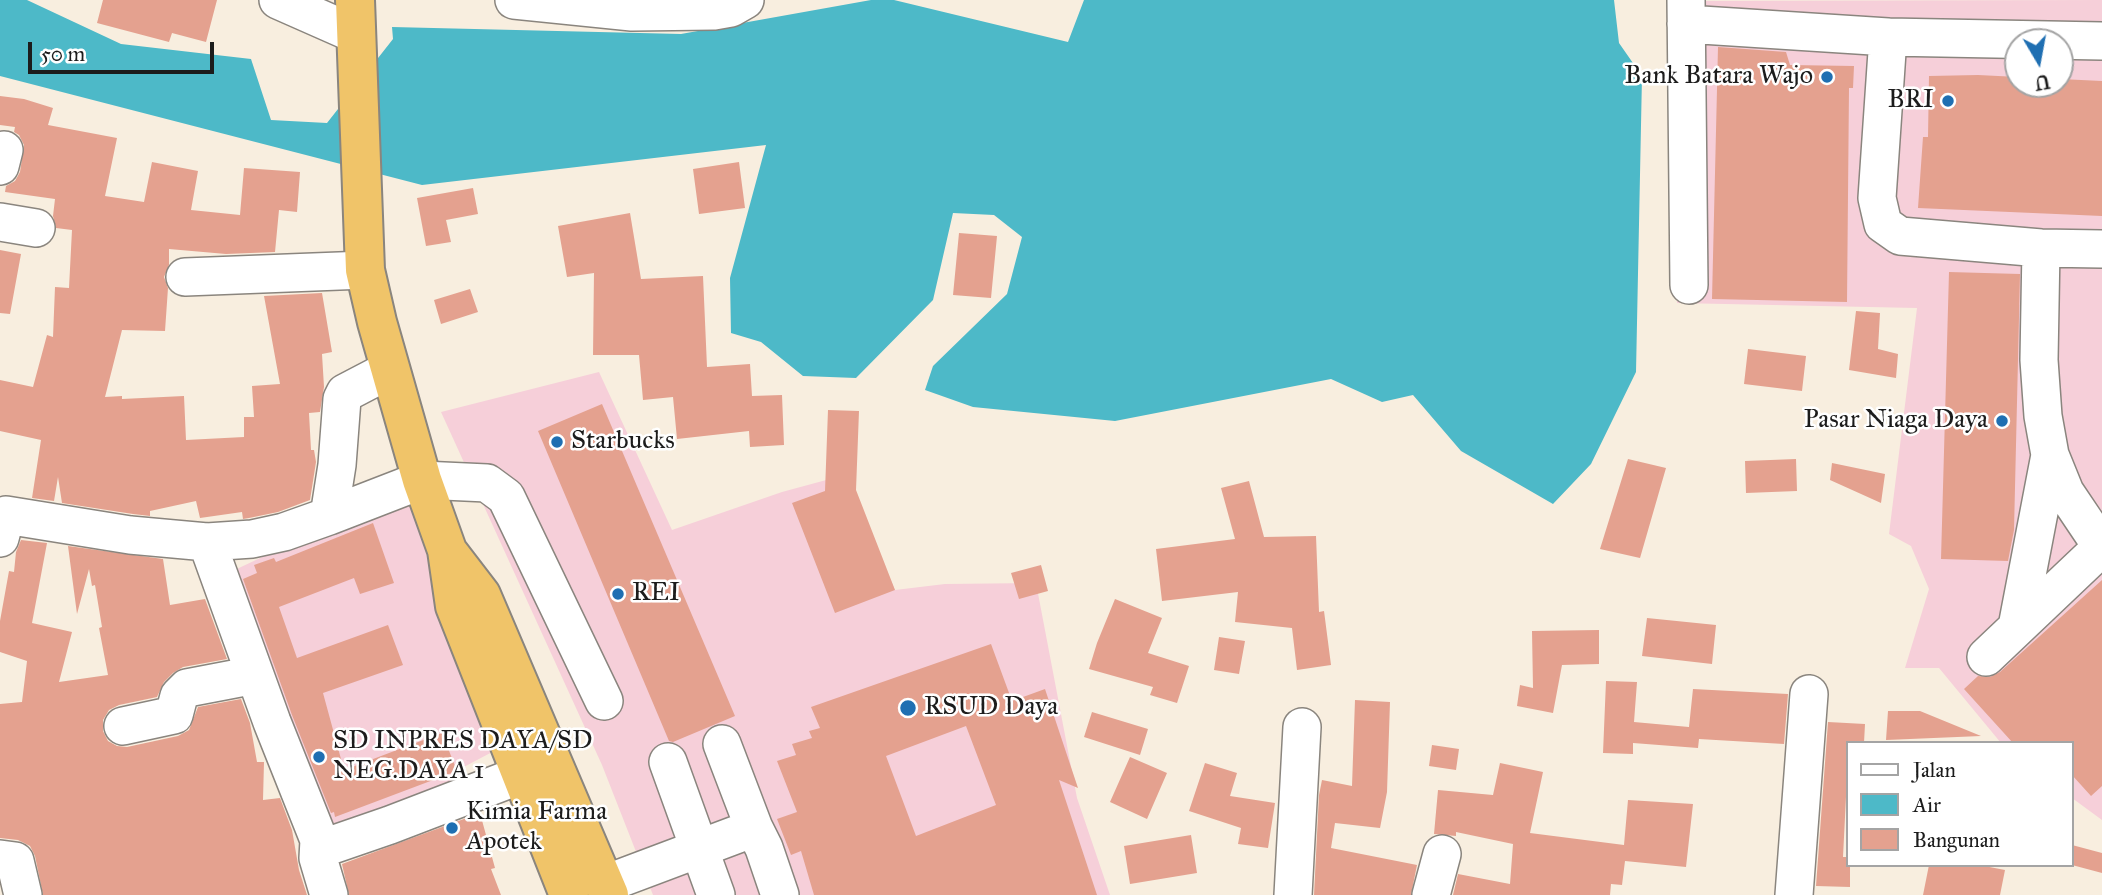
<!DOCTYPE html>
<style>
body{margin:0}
#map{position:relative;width:2102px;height:895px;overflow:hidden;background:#f8eedf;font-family:"IM FELL Great Primer",serif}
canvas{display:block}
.legend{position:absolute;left:1846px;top:741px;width:228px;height:126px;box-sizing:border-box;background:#fff;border:2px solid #a4a4a4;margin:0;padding:9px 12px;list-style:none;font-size:21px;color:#1c1c1c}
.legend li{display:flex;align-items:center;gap:14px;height:35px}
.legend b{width:35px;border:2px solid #a4a4a4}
.north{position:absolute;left:2004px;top:28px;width:70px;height:70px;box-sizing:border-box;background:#fff;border:2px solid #a4a4a4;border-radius:50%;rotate:170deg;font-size:19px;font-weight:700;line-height:28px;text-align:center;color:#1c1c1c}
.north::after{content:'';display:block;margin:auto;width:24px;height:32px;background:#1f6fb2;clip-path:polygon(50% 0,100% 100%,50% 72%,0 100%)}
.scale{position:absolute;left:28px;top:42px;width:186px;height:32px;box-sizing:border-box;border:4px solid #1c1c1c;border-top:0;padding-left:9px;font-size:21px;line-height:24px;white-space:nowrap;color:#1c1c1c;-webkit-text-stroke:5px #fff;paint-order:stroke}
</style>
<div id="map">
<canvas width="2102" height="895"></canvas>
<ul class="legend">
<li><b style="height:9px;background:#fff"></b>Jalan</li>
<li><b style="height:19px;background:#4db9c8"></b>Air</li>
<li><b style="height:19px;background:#e4a18f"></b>Bangunan</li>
</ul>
<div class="north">U</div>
<div class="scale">50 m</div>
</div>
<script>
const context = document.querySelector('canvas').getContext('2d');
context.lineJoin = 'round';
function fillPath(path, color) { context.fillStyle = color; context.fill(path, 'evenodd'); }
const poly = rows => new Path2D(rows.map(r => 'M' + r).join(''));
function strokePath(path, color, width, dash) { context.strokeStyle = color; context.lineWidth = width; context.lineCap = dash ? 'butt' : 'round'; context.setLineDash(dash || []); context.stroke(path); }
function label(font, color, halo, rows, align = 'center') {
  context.font = font + ' "IM FELL Great Primer",serif'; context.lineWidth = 5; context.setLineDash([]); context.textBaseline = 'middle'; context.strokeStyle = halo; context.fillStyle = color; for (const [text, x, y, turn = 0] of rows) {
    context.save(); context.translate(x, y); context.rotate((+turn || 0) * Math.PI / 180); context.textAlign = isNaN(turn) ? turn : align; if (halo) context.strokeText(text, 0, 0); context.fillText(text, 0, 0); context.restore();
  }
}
fillPath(poly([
 [2102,0,2102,820,2072,798,2072,743,2001,743,1939,668,1905,668,1929,589,1911,546,1889,534,1917,308,1677,303,1667,1],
 [2018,42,2060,42,2060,84,2018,84],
 [599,372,672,530,782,492,841,476,849,482,895,590,945,584,1036,583,1077,798,1110,895,653,895,602,765,441,412],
 [407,489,513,741,460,769,465,797,330,853,224,575]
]), '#f6cfd9');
fillPath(poly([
 [0,0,27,0,121,44,251,59,271,120,327,123,393,39,392,27,681,34,871,0,894,0,1068,42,1084,0,1614,0,1619,43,1642,76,1636,372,1591,464,1553,504,1461,451,1413,395,1382,402,1331,379,1115,421,973,407,925,390,933,366,1007,294,1022,237,994,215,953,213,933,300,856,378,803,376,761,342,731,333,730,278,766,145,422,185,0,76]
]), '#4db9c8');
fillPath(poly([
 [103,0,217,0,206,42,172,33,169,42,97,23],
 [1718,47,1786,52,1790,65,1854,66,1853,88,1849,88,1847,302,1712,299],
 [1978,75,2018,77,2018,84,2060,84,2060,79,2102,81,2102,216,1918,208,1923,137,1928,137,1929,76],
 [0,96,24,99,53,108,48,125,117,138,105,196,144,202,152,162,198,171,191,210,240,215,244,168,300,172,297,212,279,210,275,252,226,254,169,249,169,265,164,277,168,288,165,331,122,330,105,397,122,396,122,399,184,396,186,440,244,437,244,417,254,417,252,386,280,384,264,296,322,293,332,352,322,354,324,387,320,412,309,413,311,450,314,450,316,462,310,500,278,512,249,518,243,519,242,512,200,518,196,501,150,511,150,516,133,514,62,503,58,477,54,501,32,498,41,440,0,431,0,380,33,387,47,335,53,337,55,287,69,288,72,230,56,228,53,216,55,199,5,192,6,186,15,181,20,172,24,145,19,135,14,132,15,127,0,125],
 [739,162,745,208,699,214,693,169],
 [473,188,478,214,446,220,451,242,426,246,417,198],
 [630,213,641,279,703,276,707,367,750,364,752,396,782,395,784,445,750,447,749,431,677,439,673,397,643,400,639,355,593,355,594,273,567,277,558,226],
 [959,233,997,236,991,298,953,295],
 [0,250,21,254,10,314,0,313],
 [1949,272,2020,274,2014,530,2008,561,1941,559],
 [470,289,478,312,441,324,434,300],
 [1856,311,1880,313,1878,349,1898,354,1896,378,1849,370],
 [1748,349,1806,356,1802,391,1744,384],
 [602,404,735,716,673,742,669,741,538,431],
 [828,410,859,411,856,490,895,590,835,613,792,503,825,491],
 [1628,459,1666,468,1640,558,1600,549],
 [1796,459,1797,491,1746,493,1745,461],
 [1832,463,1885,474,1881,503,1830,480],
 [1249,481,1264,537,1316,536,1319,612,1324,611,1331,665,1297,670,1292,628,1235,622,1238,592,1162,601,1156,549,1235,539,1221,488],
 [373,523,394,583,360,594,354,578,279,607,297,658,388,625,403,665,323,693,344,770,442,733,457,771,335,817,334,812,331,813,292,715,243,579,257,573,254,565,274,558,276,562],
 [21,540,47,543,32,623,72,632,59,682,108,675,99,628,102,627,95,585,92,586,89,569,77,614,68,546,163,559,170,605,205,599,227,659,183,667,173,673,164,682,157,697,119,705,109,710,103,720,103,731,108,741,117,746,127,747,178,736,189,730,198,707,241,699,250,723,257,762,264,762,263,800,280,798,292,830,299,870,307,895,43,895,35,856,30,846,18,840,0,838,0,704,22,702,27,661,0,652,0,621,9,571,14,572,16,552],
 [1041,565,1048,591,1019,599,1011,573],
 [2102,580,2102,786,2091,796,2072,775,2072,743,2013,743,1964,689,1978,676,1990,677,2000,672],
 [1115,599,1162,618,1148,653,1189,666,1177,703,1150,695,1153,687,1089,669,1097,643],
 [1647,618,1716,625,1712,664,1642,656],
 [1599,630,1599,664,1562,665,1553,713,1517,706,1520,685,1533,688,1532,631],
 [1219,637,1245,641,1239,674,1214,670],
 [991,644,1012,701,1045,689,1078,788,1059,780,1097,895,814,895,801,851,791,855,777,819,797,812,777,761,796,755,792,744,812,738,809,731,820,728,811,707],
 [966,726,996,805,916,836,886,756],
 [1606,681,1637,682,1634,722,1689,727,1693,689,1788,694,1784,744,1699,739,1698,748,1633,743,1633,754,1603,753],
 [1355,700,1390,702,1387,792,1380,828,1335,823,1331,848,1417,865,1411,895,1314,895,1319,795,1322,780,1352,786],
 [1888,711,1920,711,1981,736,1886,740],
 [1092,712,1148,729,1140,755,1084,737],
 [1828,722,1865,724,1864,743,1848,743,1848,797,1846,797,1843,857,1848,857,1848,865,1850,865,1850,887,1816,886],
 [1432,745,1459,749,1456,770,1429,766],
 [1130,757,1167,773,1147,819,1110,802],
 [1205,763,1237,773,1230,796,1275,803,1268,848,1238,844,1241,828,1189,811],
 [1500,763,1543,772,1530,833,1624,845,1628,800,1693,804,1686,867,1625,861,1622,885,1611,884,1610,895,1453,895,1458,874,1510,884,1513,844,1456,832,1456,836,1434,834,1438,790,1493,795],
 [480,813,495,868,491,869,501,895,349,895,342,864],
 [1191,835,1197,873,1130,884,1124,846],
 [2072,845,2102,853,2102,873,2072,865],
 [1929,865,1979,865,2005,870,2000,895,1923,895]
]), '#e4a18f');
const minor = poly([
 [278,0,355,34],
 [514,0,632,12,714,11,731,8,745,0],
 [1686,0,1689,285],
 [1686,24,1888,37,2102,41],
 [1888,37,1877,198,1883,224,1900,236,2041,248,2102,249],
 [0,166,4,150],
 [0,222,36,228],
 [2041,248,2039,360,2043,416,2050,455,2065,492,2102,547],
 [185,277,365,270],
 [329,516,337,465,342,399,345,393,389,370],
 [0,538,6,515,130,535,207,542,252,539,284,532,329,516,422,480,487,483,506,497,604,701],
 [207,542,272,722,319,840,325,844,332,845,390,825,523,774],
 [2017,627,2050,455],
 [1986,657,2102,547],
 [123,726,174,715,179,696,187,688,255,675],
 [722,744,754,828],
 [668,762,716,895],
 [319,840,318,858,329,895],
 [0,859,15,861,23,895],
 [605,884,754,828,764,848,780,895],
 [1293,895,1302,727],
 [1431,895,1442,854],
 [1794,895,1809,694]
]);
const highway = poly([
 [355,0,365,270,377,322,422,480,447,550,455,606,569,895],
 [448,552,481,595,609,895]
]);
strokePath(minor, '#8a857e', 40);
strokePath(highway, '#8a857e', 42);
strokePath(minor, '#fff', 37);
strokePath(highway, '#f0c469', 38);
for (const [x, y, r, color] of [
 [1827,77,7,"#1f6fb2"],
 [1948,101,7,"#1f6fb2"],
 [2002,421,7,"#1f6fb2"],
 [557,442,7,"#1f6fb2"],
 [618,594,7,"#1f6fb2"],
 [908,708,9,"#1f6fb2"],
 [319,757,7,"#1f6fb2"],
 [452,828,7,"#1f6fb2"]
]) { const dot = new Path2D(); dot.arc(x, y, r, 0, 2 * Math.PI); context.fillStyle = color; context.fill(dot); strokePath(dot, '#fff', 2.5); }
label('26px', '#1c1c1c', '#fff', [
 ["Bank Batara Wajo",1813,77,"right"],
 ["BRI",1934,101,"right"],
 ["Pasar Niaga Daya",1988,421,"right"],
 ["Starbucks",571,442],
 ["REI",632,594],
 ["RSUD Daya",924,708],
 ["SD INPRES DAYA/SD",333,742],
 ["NEG.DAYA 1",333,772],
 ["Kimia Farma",466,813],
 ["Apotek",466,843]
], 'left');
</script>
